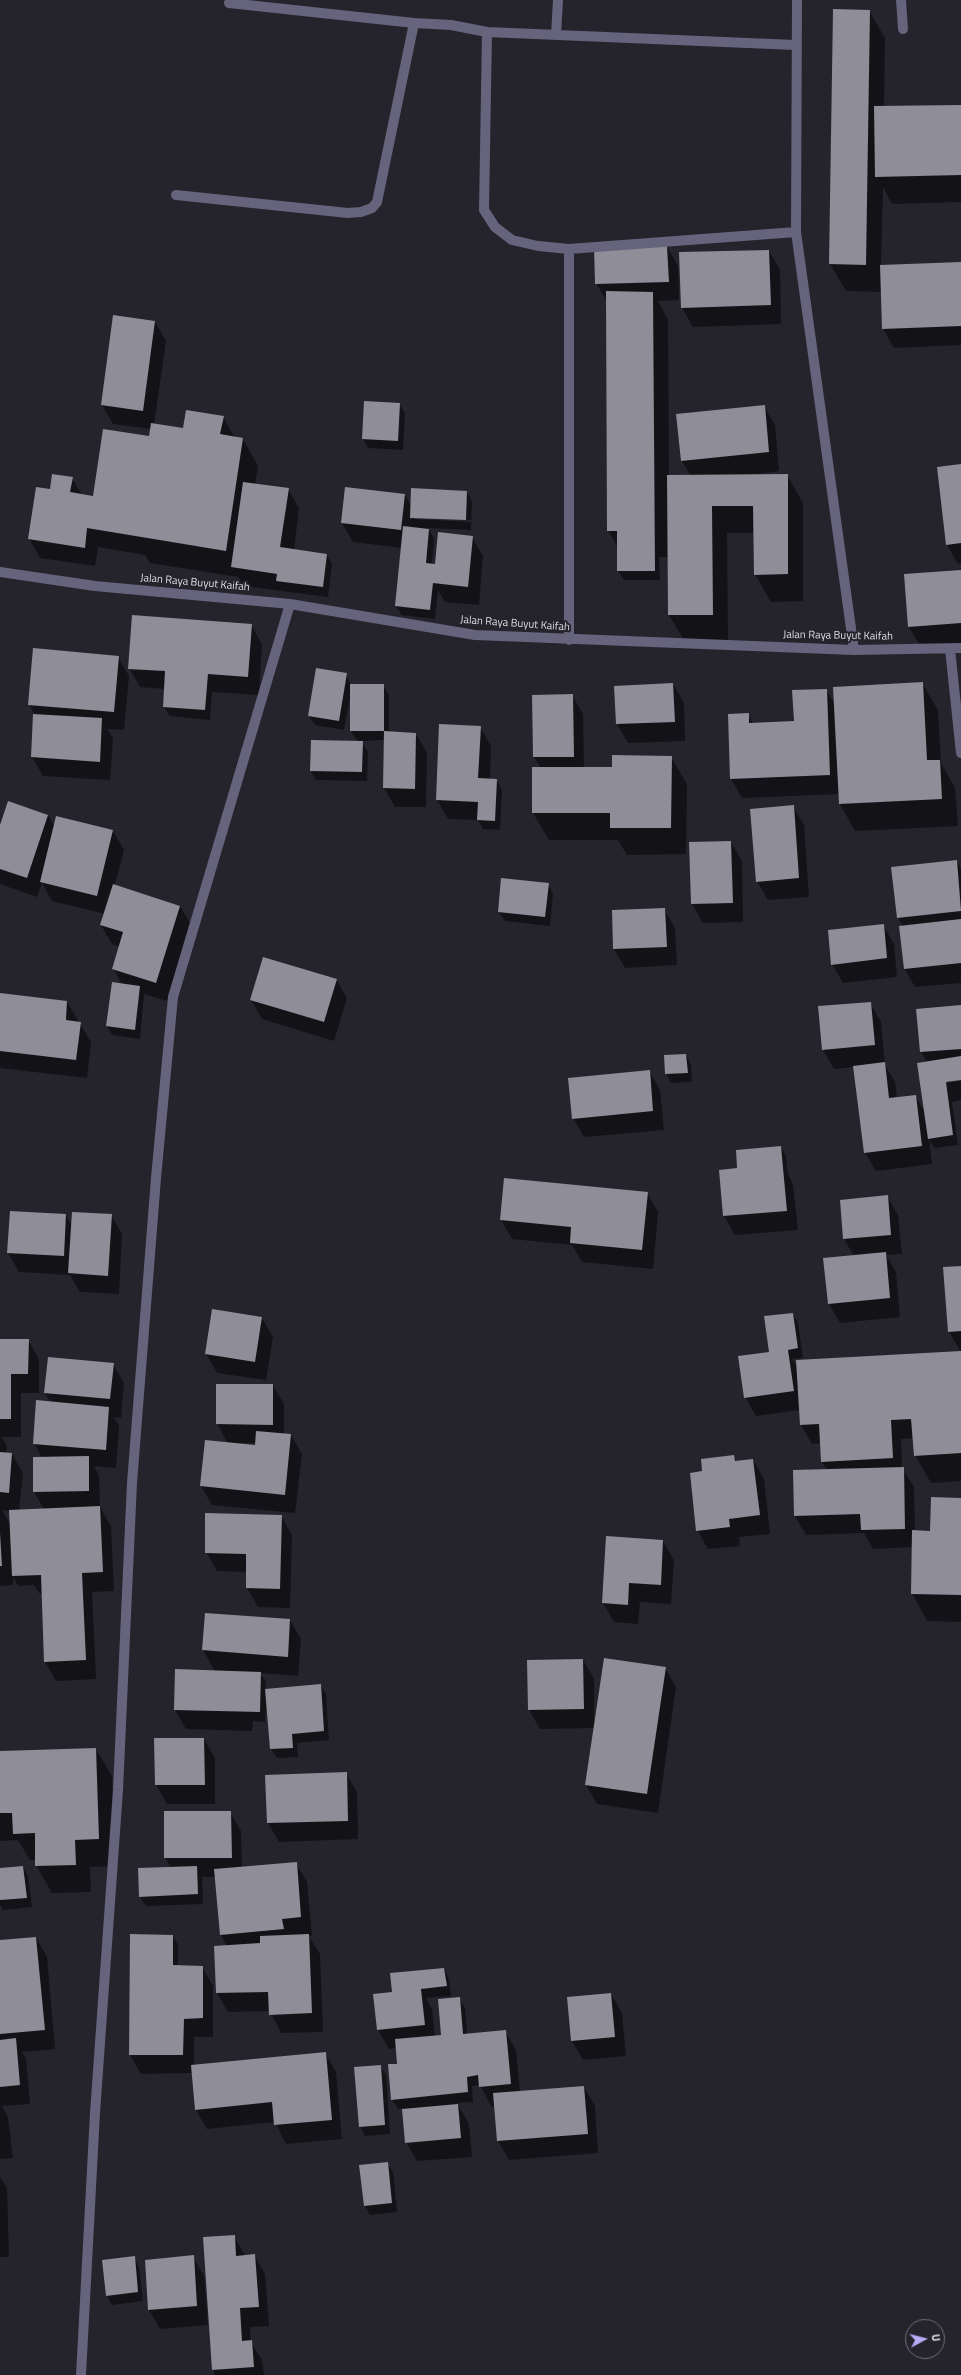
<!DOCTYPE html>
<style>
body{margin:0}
#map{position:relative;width:961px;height:2375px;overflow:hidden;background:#25232c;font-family:"Titillium Web",sans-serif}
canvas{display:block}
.north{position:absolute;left:905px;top:2319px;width:40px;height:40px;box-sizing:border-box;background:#25232c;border:1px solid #6f6e76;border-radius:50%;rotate:83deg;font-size:11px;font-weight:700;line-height:16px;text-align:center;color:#dedee4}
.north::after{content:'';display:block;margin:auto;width:14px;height:18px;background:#b8abf7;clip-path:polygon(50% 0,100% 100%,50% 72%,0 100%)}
</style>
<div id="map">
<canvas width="961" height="2375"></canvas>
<div class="north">U</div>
</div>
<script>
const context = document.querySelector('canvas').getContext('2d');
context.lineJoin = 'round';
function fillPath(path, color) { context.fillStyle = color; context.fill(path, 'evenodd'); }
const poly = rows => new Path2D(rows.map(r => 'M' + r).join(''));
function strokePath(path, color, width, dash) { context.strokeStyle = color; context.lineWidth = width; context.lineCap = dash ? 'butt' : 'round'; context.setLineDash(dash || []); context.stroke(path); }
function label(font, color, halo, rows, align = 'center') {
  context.font = font + ' "Titillium Web",sans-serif'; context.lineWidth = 4; context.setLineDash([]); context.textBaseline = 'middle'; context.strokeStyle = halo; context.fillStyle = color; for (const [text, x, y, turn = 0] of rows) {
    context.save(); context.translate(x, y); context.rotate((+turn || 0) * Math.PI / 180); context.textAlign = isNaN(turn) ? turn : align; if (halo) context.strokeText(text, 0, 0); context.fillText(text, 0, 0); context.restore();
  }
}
fillPath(poly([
 [869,11,885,38,884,107,961,106,961,202,892,204,883,187,881,266,961,263,961,345,894,348,883,329,882,292,846,291,830,264],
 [667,247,678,266,679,300,658,301,668,320,669,476,691,476,682,461,764,406,775,425,779,471,745,476,787,475,803,503,803,601,771,602,755,574,755,533,727,533,728,642,685,642,669,615,669,557,659,557,660,580,624,580,618,571,618,548,608,530,607,302,596,283],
 [769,251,780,270,781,324,693,327,682,308],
 [155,322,166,341,154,425,184,429,223,417,235,438,243,439,258,466,255,485,288,489,299,508,294,550,327,555,332,564,328,597,243,586,238,577,150,563,145,555,98,547,95,566,40,558,29,538,51,490,72,478,82,495,93,497,150,437,151,429,113,424,102,405],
 [399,404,405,413,403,450,368,448,363,439],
 [961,465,961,563,958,564,947,545],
 [467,492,472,501,471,530,428,528,434,539,432,564,436,565,472,537,483,556,479,605,445,602,438,590,435,619,402,615,396,606,402,548,353,542,342,523,405,495,411,506],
 [415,517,471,520,471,522,415,519],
 [961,571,961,643,920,646,909,627,905,575],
 [251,625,262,644,259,695,212,692,210,720,170,716,164,707,165,689,140,687,129,668],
 [118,657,129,676,124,730,107,729,113,738,110,780,43,776,32,757,35,715,29,704],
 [346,674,351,685,383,685,389,695,389,732,416,734,427,753,426,807,395,807,384,788,385,740,361,741,368,752,367,781,316,780,311,771,358,742,351,731,351,692,344,730,315,725,309,716],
 [922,683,938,710,941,763,955,788,958,826,855,831,840,804,839,794,742,798,731,779,748,714,753,723,795,722,826,690,835,704],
 [673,684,684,703,685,741,628,743,617,724,615,687],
 [572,695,583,714,584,768,613,768,671,757,687,784,686,854,627,855,618,840,549,840,533,813,541,768,534,757],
 [440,725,480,727,491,746,490,780,496,780,502,790,500,830,483,829,478,820,448,819,437,800],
 [793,806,804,825,809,897,768,900,757,881],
 [48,815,55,828,113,831,124,850,115,885,180,906,191,925,167,1001,144,994,140,1039,112,1035,107,1026,122,984,113,968,120,947,112,944,101,925,105,914,52,901,42,883,37,897,0,884,0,828],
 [731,842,742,861,743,922,703,923,692,904],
 [957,861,961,869,961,983,915,987,904,968,903,927,898,917],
 [548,884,553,894,550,926,505,921,499,912],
 [664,909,675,928,677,965,625,968,614,949],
 [883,925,894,944,897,977,843,983,832,964],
 [336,979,347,998,334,1041,262,1019,251,1000],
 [0,994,67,1002,91,1042,87,1078,0,1068],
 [870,1003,881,1022,885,1065,895,1082,897,1098,915,1096,925,1112,927,1062,921,1052,917,1010,961,1006,961,1079,945,1081,945,1083,961,1081,961,1100,952,1102,958,1145,934,1148,929,1139,932,1164,876,1171,865,1152,854,1067,834,1069,823,1050],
 [686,1055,691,1065,692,1082,671,1083,666,1074],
 [649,1071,660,1090,664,1130,584,1137,573,1118],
 [781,1147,786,1156,788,1174,793,1184,798,1230,735,1235,724,1216,738,1169],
 [647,1193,658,1212,653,1269,582,1262,572,1245,512,1239,501,1220],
 [887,1196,898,1215,902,1254,886,1255,896,1272,900,1317,840,1323,829,1304,824,1259,854,1256,844,1239,841,1201],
 [66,1215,72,1226,111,1215,122,1234,119,1294,80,1292,70,1275,19,1272,8,1253],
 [961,1267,961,1481,931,1483,915,1455,914,1438,901,1439,902,1468,914,1487,915,1531,931,1532,961,1499,961,1622,927,1621,912,1593,913,1547,873,1549,864,1533,806,1535,795,1516,827,1470,822,1462,821,1443,812,1444,801,1425,800,1410,756,1416,745,1397,793,1314,798,1323,803,1358,792,1359,798,1369,961,1352,949,1332,944,1268],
 [262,1318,273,1337,266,1380,217,1373,206,1354],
 [0,1340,28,1340,39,1359,39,1393,21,1393,21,1437,2,1437,7,1446,6,1454,12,1454,23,1473,19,1510,44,1509,34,1492,42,1458,34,1443,51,1403,45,1393,113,1364,124,1383,121,1418,114,1417,119,1426,116,1468,94,1466,99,1476,100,1507,111,1526,114,1591,92,1592,96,1679,56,1681,45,1662,43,1594,40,1594,34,1585,18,1586,13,1576,13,1585,0,1586],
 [2,1510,10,1511,10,1524],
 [273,1385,284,1404,284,1434,291,1435,302,1454,295,1513,212,1505,201,1486,228,1444,217,1423],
 [234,1443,256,1443,255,1446],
 [733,1456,737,1462,753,1460,764,1479,770,1534,739,1537,740,1546,708,1549,697,1530,703,1472],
 [281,1516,292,1535,290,1608,258,1607,247,1588,247,1572,217,1571,206,1552],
 [663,1541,674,1560,671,1604,640,1602,638,1624,614,1622,603,1603],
 [206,1614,290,1620,301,1639,298,1676,260,1673,266,1682,265,1690,320,1685,326,1694,329,1740,297,1743,298,1757,277,1758,271,1749,267,1699,265,1722,253,1721,252,1731,186,1729,175,1710,215,1671,203,1650],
 [583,1660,594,1679,594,1721,665,1668,676,1687,658,1813,597,1804,586,1785,595,1728,540,1729,529,1710],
 [204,1739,215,1758,215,1804,167,1804,156,1785],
 [96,1749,112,1776,114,1866,90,1867,91,1892,52,1893,36,1865,36,1860,30,1860,18,1840,0,1841,0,1752],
 [346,1773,357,1792,358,1839,279,1842,268,1823,266,1776],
 [230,1812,241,1831,242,1868,296,1863,307,1882,312,1936,309,1936,320,1954,323,2032,281,2033,270,2011,228,2012,217,1993,215,1947,227,1946,221,1935,216,1877,202,1877,203,1904,146,1906,140,1897,171,1868,165,1857],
 [23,1867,28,1876,32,1907,3,1910,0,1905,0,1869],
 [173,1936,178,1945,178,1966,202,1967,213,1986,213,2037,194,2037,194,2066,325,2053,336,2072,342,2139,286,2144,275,2122,207,2129,196,2110,192,2073,141,2074,130,2055],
 [36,1938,47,1957,55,2049,22,2052,26,2059,30,2104,2,2106,8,2117,13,2158,0,2159,0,1941],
 [444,1969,449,1979,451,1996,426,1998,432,2009,435,2036,442,2035,459,1998,465,2008,467,2034,505,2031,516,2050,520,2092,584,2087,595,2106,598,2153,509,2160,498,2141,495,2106,491,2106,480,2085,472,2086,473,2102,457,2103,469,2124,472,2157,417,2161,406,2142,403,2108,398,2109,392,2099,398,2065,396,2048,389,2049,378,2030,374,1995,393,1993],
 [611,1994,622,2013,626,2056,583,2060,572,2041,568,1998],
 [380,2066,386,2075,390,2134,365,2136,360,2126],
 [387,2163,393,2172,397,2212,370,2215,365,2206,361,2166],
 [0,2177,7,2188,9,2257,0,2257],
 [234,2236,245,2256,254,2255,265,2274,269,2326,250,2327,251,2342,262,2360,264,2375,215,2375,213,2370,204,2238],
 [134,2257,139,2267,143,2301,112,2305,107,2296],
 [193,2257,204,2276,208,2325,160,2329,149,2310,146,2260]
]), '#0007');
fillPath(poly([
 [833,9,870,10,866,265,829,264],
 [961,105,961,175,875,177,874,106],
 [667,246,669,282,595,284,594,247],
 [769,250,771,305,681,308,679,252],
 [961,262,961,326,882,329,880,265],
 [606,291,653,292,655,571,617,571,617,531,607,531],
 [113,315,155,321,143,411,101,405],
 [364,401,400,403,398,441,362,439],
 [765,405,769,452,681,461,676,414],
 [186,410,224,416,220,434,243,438,226,551,87,528,85,548,28,539,36,487,50,489,52,474,73,477,70,492,93,496,103,429,149,436,151,423,183,428],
 [961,464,961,543,946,545,937,467],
 [788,474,788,574,754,575,753,506,712,506,713,615,668,615,667,475],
 [243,482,289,488,280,547,327,554,323,587,276,581,277,574,231,567],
 [345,487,405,494,401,530,341,523],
 [411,488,467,491,466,520,410,518],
 [403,526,429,529,426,563,435,564,438,532,473,536,468,587,433,583,430,610,395,606],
 [961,570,961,623,908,627,904,574],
 [132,615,252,624,248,677,208,674,205,710,163,707,165,671,128,669],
 [33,648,119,656,114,712,28,705],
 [316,668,347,673,339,721,308,716],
 [923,682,927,760,940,760,942,799,839,804,833,687],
 [673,683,675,722,616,724,614,686],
 [350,684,384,684,384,731,350,731],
 [827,689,830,775,730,779,728,714,749,713,749,723,794,721,792,690],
 [573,694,574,757,533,757,532,695],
 [33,714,102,718,100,762,31,757],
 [439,724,481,726,478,778,497,779,495,821,477,820,478,802,436,800],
 [384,731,416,733,415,789,383,788],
 [311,740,363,741,362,772,310,771],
 [612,755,672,756,671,828,610,828,610,813,532,813,532,767,612,767],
 [8,801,48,815,27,878,0,869,0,825],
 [794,805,799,878,756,882,750,809],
 [56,816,113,830,97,896,40,882],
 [731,841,733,903,691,904,689,842],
 [957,860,961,911,897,918,891,867],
 [501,878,549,883,545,917,498,912],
 [113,884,180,906,156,983,112,969,123,932,100,925],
 [665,908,667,947,613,949,612,910],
 [961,919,961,963,904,969,899,926],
 [884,924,887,958,831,965,828,930],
 [263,957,337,979,324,1022,250,1000],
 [112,982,140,986,135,1030,106,1026],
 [0,993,67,1001,66,1020,81,1022,76,1060,0,1051],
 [871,1002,875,1045,822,1050,818,1006],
 [961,1005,961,1049,920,1052,916,1009],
 [686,1054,688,1073,665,1074,664,1055],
 [961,1056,961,1080,946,1082,953,1135,928,1139,917,1063],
 [885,1062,889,1098,916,1095,922,1146,864,1153,853,1066],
 [650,1070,653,1111,572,1119,568,1078],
 [781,1146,787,1211,723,1216,719,1170,737,1168,736,1150],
 [504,1178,648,1192,642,1250,570,1243,571,1227,500,1220],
 [888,1195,891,1235,843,1239,840,1200],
 [10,1211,66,1214,64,1256,7,1253],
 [72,1212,112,1214,108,1276,68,1273],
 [886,1252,890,1298,828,1304,823,1258],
 [961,1266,961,1331,948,1332,943,1267],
 [212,1309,262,1317,255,1362,205,1354],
 [793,1313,798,1348,788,1350,794,1391,744,1398,738,1356,769,1352,764,1316],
 [0,1339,29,1339,28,1374,11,1374,11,1419,0,1419],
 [961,1351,961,1453,914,1456,911,1419,891,1420,893,1458,821,1462,819,1424,800,1425,796,1360],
 [48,1357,114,1363,110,1399,44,1393],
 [216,1384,273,1384,273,1425,216,1424],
 [36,1400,109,1407,106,1450,33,1444],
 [256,1431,291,1434,285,1495,200,1486,205,1440,255,1445],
 [0,1452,12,1453,9,1493,0,1492],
 [734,1455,735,1461,753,1459,760,1515,729,1519,730,1527,696,1531,690,1473,702,1471,701,1459],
 [89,1456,89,1491,33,1492,33,1457],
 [904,1467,905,1529,861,1530,860,1514,794,1516,793,1470],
 [931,1497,961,1498,961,1595,911,1594,912,1530,930,1531],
 [100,1506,103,1572,82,1573,86,1660,44,1662,41,1575,12,1576,9,1510],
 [205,1513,282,1515,280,1589,246,1588,246,1554,205,1553],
 [0,1533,2,1566,0,1566],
 [606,1536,663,1540,661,1585,629,1583,628,1605,602,1603],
 [205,1613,290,1619,288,1657,202,1650],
 [604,1658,666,1667,647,1794,585,1785],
 [583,1659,584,1709,528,1710,527,1660],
 [175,1669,261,1672,260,1712,174,1710],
 [321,1684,324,1731,292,1734,293,1748,270,1749,265,1689],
 [154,1738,204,1738,205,1785,155,1785],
 [96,1748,99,1839,75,1840,76,1865,35,1866,35,1833,13,1834,12,1813,0,1813,0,1751],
 [347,1772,348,1821,267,1823,265,1775],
 [164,1811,231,1811,232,1858,164,1858],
 [297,1862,301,1917,282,1919,284,1929,220,1935,214,1869],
 [23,1866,27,1898,0,1900,0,1868],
 [197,1866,198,1894,139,1897,138,1868],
 [130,1934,173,1935,173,1965,203,1966,203,2018,184,2019,183,2055,129,2055],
 [309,1934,312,2013,269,2015,268,1992,216,1993,214,1946,260,1943,260,1936],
 [36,1937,45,2030,0,2034,0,1940],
 [444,1968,447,1986,421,1989,425,2025,377,2030,373,1994,392,1992,390,1973],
 [611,1993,615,2037,571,2041,567,1997],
 [460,1997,463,2034,506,2030,511,2084,479,2087,478,2075,467,2077,468,2092,391,2100,388,2064,397,2064,395,2039,441,2035,438,1999],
 [16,2038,20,2085,0,2087,0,2040],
 [326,2052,332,2120,274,2125,272,2102,195,2110,191,2065],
 [381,2065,385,2125,359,2127,354,2067],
 [584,2086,588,2134,497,2141,493,2093],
 [458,2104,461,2138,405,2143,402,2109],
 [388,2162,392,2203,364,2206,359,2165],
 [235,2235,236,2256,255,2254,259,2307,240,2308,242,2341,252,2340,254,2367,212,2370,203,2237],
 [194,2255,197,2306,148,2310,145,2260],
 [135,2256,138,2292,106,2296,102,2260]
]), '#8e8d98');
strokePath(poly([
 [797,0,796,232,854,650],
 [901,0,903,29],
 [229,3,414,23,451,25,487,32,795,45],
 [487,32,484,210,495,227,512,240,538,246,569,249,796,232],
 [556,35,558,0],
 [176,195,348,213,361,212,372,208,377,202,414,23],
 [569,249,569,640],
 [0,572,95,586,290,604,475,635,854,650,961,648],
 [950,649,961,753],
 [81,2375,95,2113,118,1790,132,1483,156,1178,173,997,290,604]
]), '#66637c', 10);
label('11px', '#dedee4', '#25232c', [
 ["Jalan Raya Buyut Kaifah",195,583,5],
 ["Jalan Raya Buyut Kaifah",515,624,4],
 ["Jalan Raya Buyut Kaifah",838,636,1]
]);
</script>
